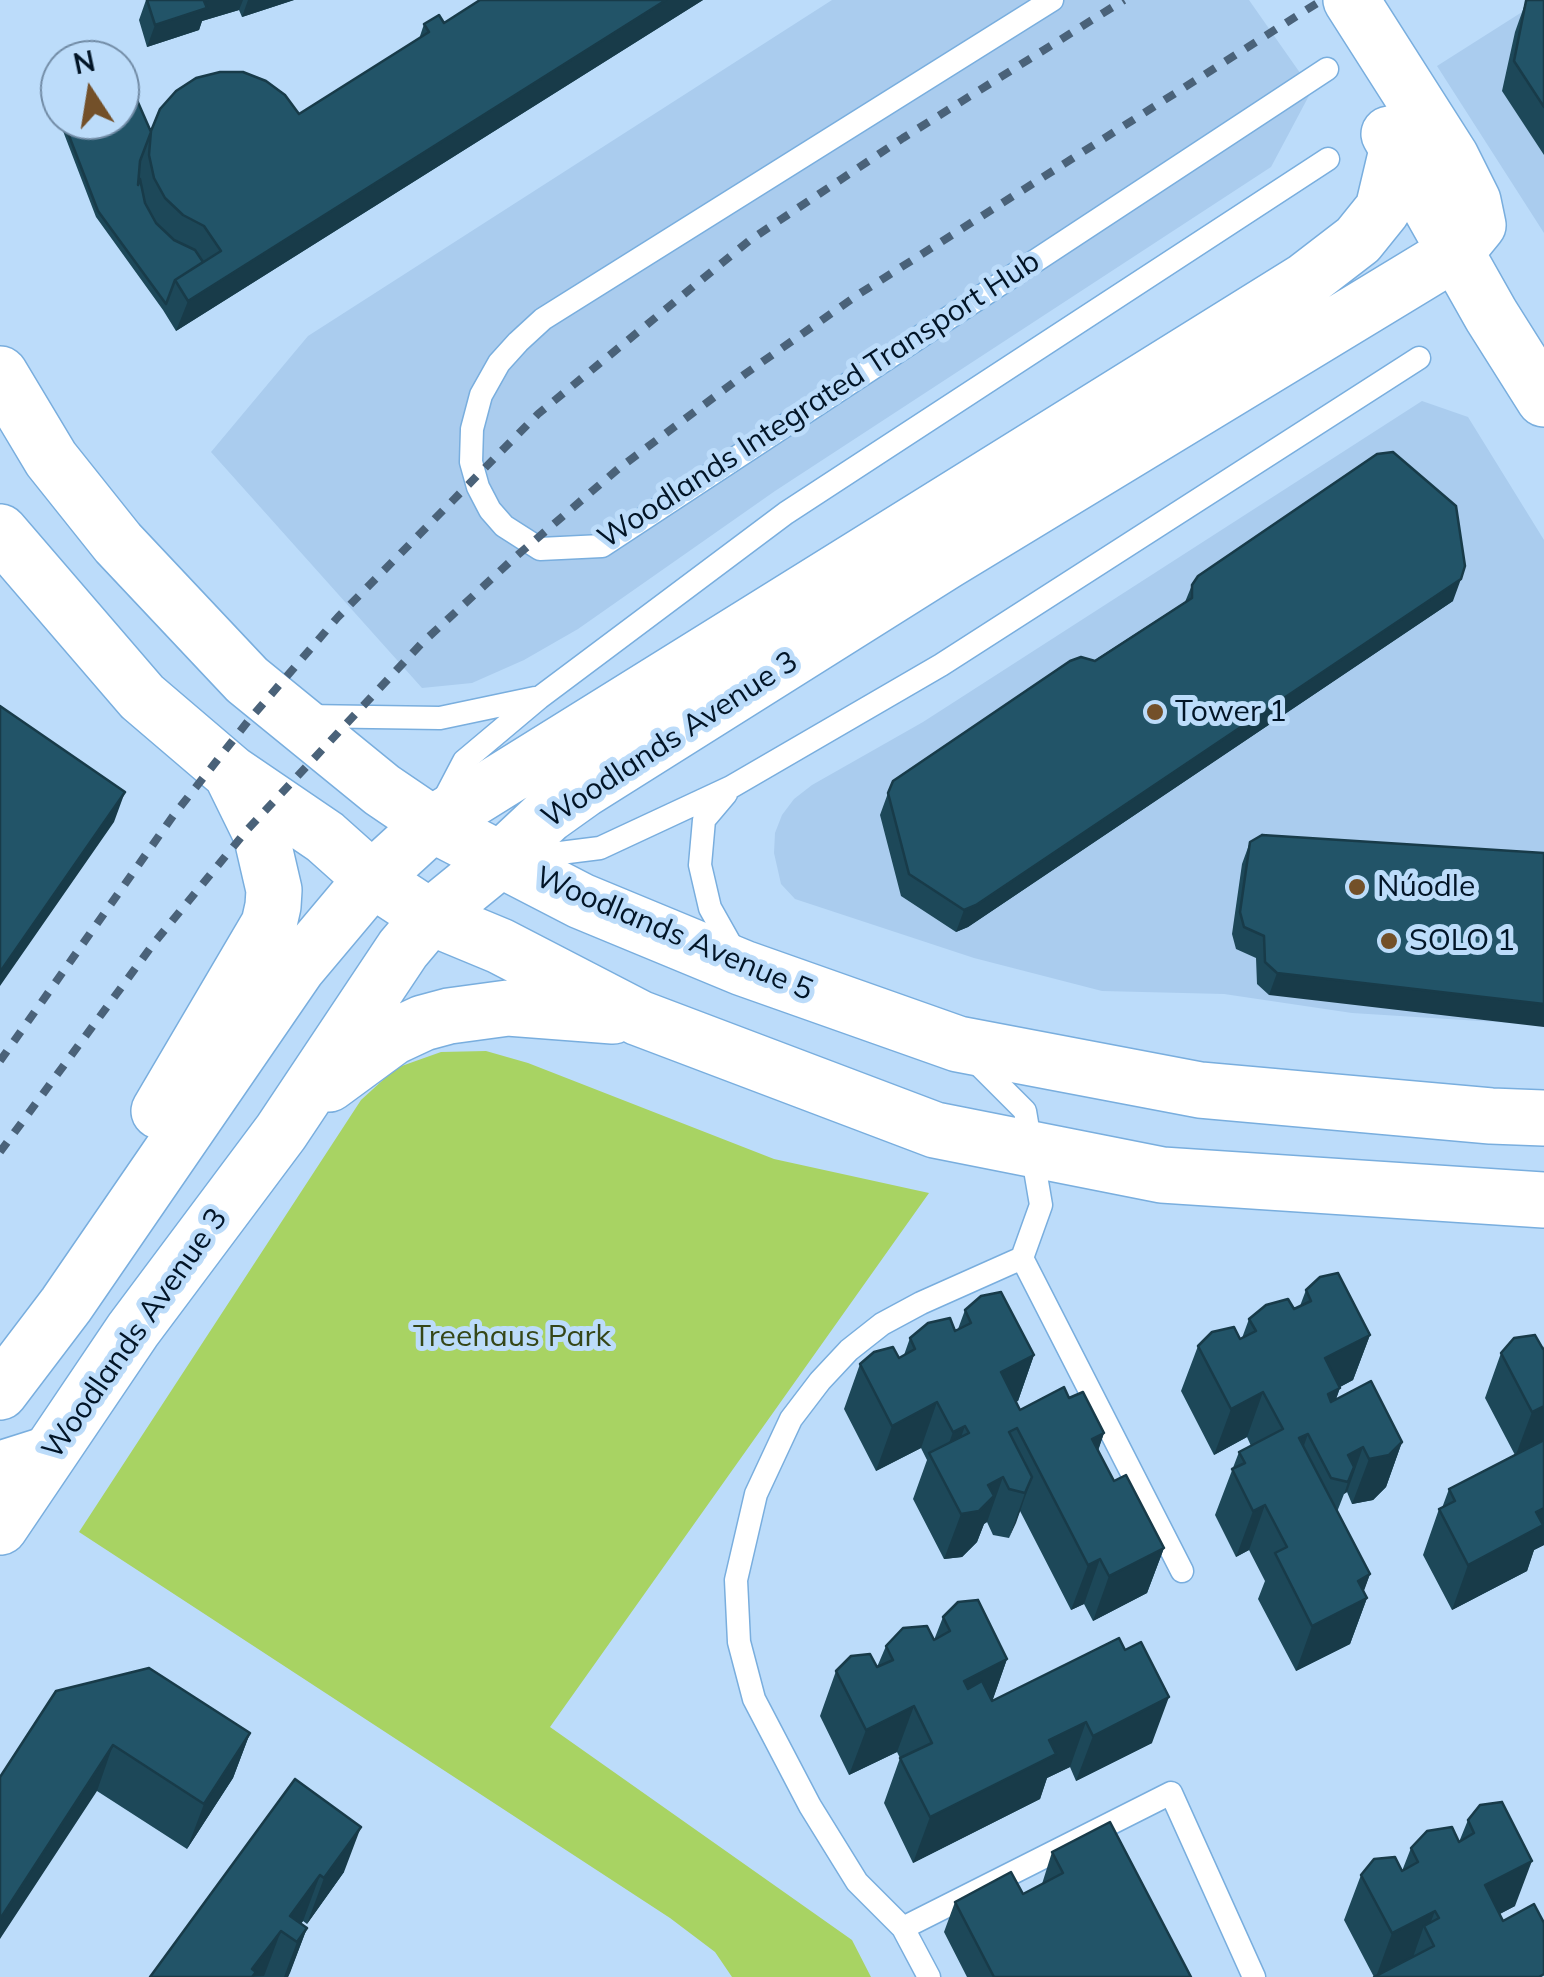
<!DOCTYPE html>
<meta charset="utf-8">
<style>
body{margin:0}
#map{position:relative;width:1544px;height:1977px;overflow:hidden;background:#bcdcfa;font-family:Mulish,sans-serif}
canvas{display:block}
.north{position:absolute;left:40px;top:40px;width:100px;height:100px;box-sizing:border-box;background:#bcdcfa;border:2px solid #728ca6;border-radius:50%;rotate:348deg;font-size:28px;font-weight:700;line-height:40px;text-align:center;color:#021527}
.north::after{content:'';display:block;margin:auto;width:35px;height:45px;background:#735029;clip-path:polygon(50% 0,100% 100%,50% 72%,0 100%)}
</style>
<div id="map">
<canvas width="1544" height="1977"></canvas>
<div class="north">N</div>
</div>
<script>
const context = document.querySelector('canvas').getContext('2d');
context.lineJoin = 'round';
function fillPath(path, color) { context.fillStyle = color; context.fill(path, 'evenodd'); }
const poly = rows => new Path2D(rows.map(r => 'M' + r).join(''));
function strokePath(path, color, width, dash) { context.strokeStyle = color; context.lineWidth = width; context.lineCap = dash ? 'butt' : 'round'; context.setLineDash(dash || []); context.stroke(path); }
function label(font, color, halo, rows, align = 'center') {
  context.font = font + ' Mulish,sans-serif'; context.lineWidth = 10; context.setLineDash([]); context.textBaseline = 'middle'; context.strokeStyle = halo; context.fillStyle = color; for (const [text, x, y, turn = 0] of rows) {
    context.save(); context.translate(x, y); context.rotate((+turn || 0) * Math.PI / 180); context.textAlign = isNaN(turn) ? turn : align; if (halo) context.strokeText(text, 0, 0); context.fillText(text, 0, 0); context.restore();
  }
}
fillPath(poly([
 [832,0,1249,0,1312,90,1271,167,775,491,578,629,524,660,472,683,422,688,211,452,308,336],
 [1541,0,1544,0,1544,233,1437,66],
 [1422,401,1468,417,1544,540,1544,1025,1352,1013,1224,994,1102,991,974,958,795,899,781,884,774,853,775,833,782,815,794,799,812,785,923,722]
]), '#ace');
fillPath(poly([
 [486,1051,528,1063,774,1159,929,1193,550,1727,852,1940,871,1977,732,1977,715,1952,670,1918,79,1532,361,1100,396,1068,441,1052]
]), '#a8d363');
const lane = poly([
 [1052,0,543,319,518,342,499,363,481,395,472,429,471,462,478,487,490,510,504,526,540,549,602,546,1327,69],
 [305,716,440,718,535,698],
 [726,794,704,820,700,865,710,908,737,956],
 [442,803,464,761,539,698,786,513,1328,159],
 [520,858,600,848,731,787,941,665,1419,358],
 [1022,1258,1182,1571],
 [903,1928,1171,1793,1254,1977],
 [929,1977,903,1928,857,1882,810,1806,754,1699,739,1642,736,1580,756,1494,791,1419,820,1381,849,1350,882,1324,921,1303,1022,1258,1041,1205,1025,1111,971,1057]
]);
const street = poly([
 [0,1464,54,1447]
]);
const secondary = poly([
 [1389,134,1491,315,1544,399],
 [432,824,1306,280,1358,240,1383,209,1397,150],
 [500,860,548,815,583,790,947,561,1456,252,1478,225,1473,201,1451,157,1351,0]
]);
const primary = poly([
 [0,374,51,459,118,543,247,680,382,790,432,824,581,901,743,968,958,1044,1200,1090,1491,1116,1544,1118],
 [0,532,142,697,231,773,325,837,372,879,430,917,500,946,639,1018,935,1130,1162,1175,1544,1200],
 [329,1084,393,1037,423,1023,449,1016,508,1008,613,1016],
 [159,1111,269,924,273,906,274,890,261,834,232,775],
 [0,1392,66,1305,298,967,372,879,432,824],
 [0,1527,133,1330,281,1132,403,949,430,917,500,860]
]);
strokePath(lane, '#79aede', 25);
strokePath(street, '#79aede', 48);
strokePath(secondary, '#79aede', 58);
strokePath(primary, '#79aede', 58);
strokePath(lane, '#fff', 22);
strokePath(street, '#fff', 45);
strokePath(secondary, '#fff', 55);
strokePath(primary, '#fff', 55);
strokePath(poly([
 [0,1061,173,816,249,720,338,617,538,414,750,240,903,138,1124,0],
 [0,1152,154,943,247,830,421,644,513,559,618,469,745,374,859,294,1322,0]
]), '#4a6279', 8, [12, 12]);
fillPath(poly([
 [146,0,294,0,242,17,239,10,202,21,199,30,147,47,139,20],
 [480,0,703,0,176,331,163,310,96,217,58,118,60,114,60,120,120,120,151,132,299,114,419,39,424,24,444,23],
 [1544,0,1544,155,1502,91,1515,32,1526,1],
 [1192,585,1453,601,968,927,956,932,901,896,880,815,888,793,1185,602],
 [1250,842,1544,853,1269,995,1257,984,1256,958,1236,949,1232,934,1242,864],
 [1306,1290,1370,1335,1353,1380,1340,1387,1336,1399,1402,1442,1386,1487,1373,1500,1352,1504,1347,1492,1344,1494,1337,1512,1370,1574,1363,1592,1367,1598,1350,1644,1296,1671,1258,1599,1265,1581,1249,1550,1236,1557,1215,1515,1239,1452,1251,1446,1247,1437,1214,1455,1181,1391,1198,1346,1242,1338,1249,1319,1294,1309,1300,1306],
 [965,1310,1034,1355,1018,1401,1016,1401,1020,1410,1069,1398,1104,1433,1098,1451,1114,1481,1164,1548,1147,1593,1093,1621,1084,1604,1071,1610,1020,1511,1009,1538,993,1535,987,1522,984,1524,977,1542,962,1557,944,1559,913,1499,927,1460,921,1448,876,1471,844,1409,860,1364,899,1358,904,1355,910,1338,958,1329],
 [1544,1346,1544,1545,1534,1550,1527,1571,1452,1610,1423,1555,1439,1509,1442,1508,1449,1489,1515,1455,1485,1398,1501,1353,1543,1349],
 [943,1617,1007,1659,992,1701,1119,1638,1152,1743,1076,1781,1070,1767,1047,1778,1040,1799,913,1863,884,1803,900,1758,897,1752,849,1775,820,1716,836,1671,877,1667,886,1646,934,1640],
 [56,1691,250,1733,233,1778,187,1849,97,1791],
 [295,1779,344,1872,307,1924,303,1921,301,1924,307,1928,288,1977,150,1977],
 [1468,1820,1515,1906,1500,1914,1503,1921,1374,1977,1344,1920,1361,1875,1402,1871,1411,1848,1459,1842],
 [1052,1852,1191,1977,967,1977,944,1932,955,1902,1023,1894,1042,1884]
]), '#1d4859');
fillPath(poly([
 [208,0,243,0,239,10,202,21,199,30,147,47,155,25],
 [248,0,294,0,242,17],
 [666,0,703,0,176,331,188,301],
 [1461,579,1453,601,968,927,956,932,964,910],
 [125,792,114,822,0,986,0,972],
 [1277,973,1544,1004,1544,1027,1269,995],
 [1370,1335,1353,1380,1308,1404,1325,1358],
 [1034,1355,1018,1401,984,1417,1001,1372],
 [1340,1388,1324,1433,1328,1394],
 [1263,1392,1247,1437,1214,1455,1231,1409],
 [937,1402,921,1448,876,1471,892,1426],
 [1544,1406,1544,1443,1515,1457,1532,1412],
 [965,1426,949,1471,939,1471,953,1432],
 [1104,1433,1088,1478,1092,1439],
 [1308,1434,1292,1479,1299,1438],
 [1402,1442,1386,1487,1373,1500,1352,1504,1369,1459],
 [1363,1447,1347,1492,1344,1494,1348,1482,1348,1455],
 [1003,1477,987,1522,984,1524,977,1542,962,1557,944,1559,961,1514,988,1485],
 [1032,1477,1016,1523,1009,1538,1025,1493],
 [1265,1505,1249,1550,1236,1557,1253,1511],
 [1544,1508,1544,1545,1534,1550,1527,1571,1452,1610,1468,1565,1536,1512],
 [1164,1548,1147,1593,1093,1621,1109,1576],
 [1100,1559,1084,1604,1071,1610,1088,1565],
 [1370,1574,1360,1602,1367,1598,1350,1644,1296,1671,1312,1626,1358,1581],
 [1007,1659,991,1705,947,1727,964,1681],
 [1169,1697,1152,1743,1076,1781,1093,1736],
 [914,1706,897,1752,849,1775,866,1730],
 [1086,1722,1070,1767,1047,1778,1040,1799,913,1863,930,1817,1049,1740],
 [250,1733,233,1778,187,1849,204,1804],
 [113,1745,97,1791,0,1939,0,1919],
 [361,1827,344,1872,307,1924,324,1878],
 [1532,1861,1515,1906,1468,1930,1485,1885],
 [320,1875,303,1921,291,1938,290,1916],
 [1435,1911,1427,1932,1424,1926,1412,1960,1376,1977,1392,1933],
 [307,1928,290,1973,288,1977,284,1977,297,1942],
 [281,1931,264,1976,250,1977,252,1969]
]), '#183b49');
const building = poly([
 [147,0,208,0,204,1,207,8,155,25,147,0],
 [480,0,666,0,188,301,175,280,221,251,204,226,183,215,165,198,154,178,149,155,151,131,160,109,176,91,196,78,220,72,243,72,266,81,285,95,299,114,429,32,424,24,439,15,444,23,480,0],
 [1527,0,1544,0,1544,107,1514,61,1526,1,1527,0],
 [120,94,137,100,151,132,140,161,138,185,140,179,145,203,156,223,174,240,195,250,203,262,175,280,166,304,98,211,63,120,120,120,120,94],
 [1393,452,1456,506,1465,566,1461,579,976,905,964,910,909,874,888,793,893,781,1070,661,1081,657,1095,661,1192,598,1192,585,1198,576,1377,454,1393,452],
 [0,706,125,792,0,972,0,706],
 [1262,835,1544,853,1544,1004,1277,973,1265,962,1264,936,1244,927,1240,912,1250,842,1262,835],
 [1338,1273,1370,1335,1325,1358,1340,1388,1328,1394,1331,1402,1371,1381,1402,1442,1389,1455,1369,1459,1363,1447,1348,1455,1354,1467,1348,1482,1331,1478,1308,1434,1299,1438,1370,1574,1358,1581,1367,1598,1312,1626,1275,1553,1287,1547,1265,1505,1253,1511,1232,1469,1245,1463,1239,1452,1283,1429,1263,1392,1231,1409,1198,1346,1212,1332,1234,1327,1240,1339,1256,1331,1249,1319,1266,1305,1288,1299,1294,1309,1311,1301,1306,1290,1320,1277,1338,1273],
 [1001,1292,1034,1355,1001,1372,1020,1410,1064,1387,1069,1398,1083,1392,1104,1433,1092,1439,1114,1481,1126,1475,1164,1548,1109,1576,1100,1559,1088,1565,1017,1428,1009,1432,1032,1477,1025,1493,1009,1489,1003,1477,988,1485,994,1496,979,1511,961,1514,929,1453,969,1433,965,1426,953,1432,937,1402,892,1426,860,1364,874,1352,893,1347,899,1358,915,1349,910,1338,928,1323,950,1318,955,1331,971,1323,965,1310,981,1296,1001,1292],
 [1535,1335,1543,1349,1544,1349,1544,1406,1532,1412,1501,1353,1514,1338,1535,1335],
 [1544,1440,1544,1508,1536,1512,1543,1525,1468,1565,1439,1509,1455,1501,1449,1489,1544,1440],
 [978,1600,1007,1659,964,1681,968,1689,982,1681,992,1701,1119,1638,1125,1650,1141,1642,1169,1697,1093,1736,1086,1722,1049,1740,1056,1754,930,1817,900,1758,932,1743,914,1706,866,1730,836,1671,851,1656,870,1654,877,1667,893,1660,886,1646,903,1628,927,1626,934,1640,950,1631,943,1617,958,1602,978,1600],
 [149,1668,250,1733,204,1804,113,1745,0,1919,0,1777,56,1691,149,1668],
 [295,1779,361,1827,324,1878,320,1875,290,1916,307,1928,297,1942,281,1931,252,1969,256,1972,252,1977,150,1977,295,1779],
 [1502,1802,1532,1861,1485,1885,1503,1921,1534,1904,1544,1923,1544,1974,1539,1977,1374,1977,1434,1946,1424,1926,1439,1918,1435,1911,1392,1933,1361,1875,1374,1859,1395,1857,1402,1871,1418,1862,1411,1848,1427,1831,1452,1827,1459,1842,1474,1833,1468,1820,1480,1805,1502,1802],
 [1110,1822,1191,1977,994,1977,955,1902,1011,1872,1023,1894,1063,1873,1052,1852,1110,1822]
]);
fillPath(building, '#225468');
strokePath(building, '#183b49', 2.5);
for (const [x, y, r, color] of [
 [1155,712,10,"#735029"],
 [1357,887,10,"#735029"],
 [1389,941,10,"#735029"]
]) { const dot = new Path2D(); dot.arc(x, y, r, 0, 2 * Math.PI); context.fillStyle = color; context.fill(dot); strokePath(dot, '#bcdcfa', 4); }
label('30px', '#021527', '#bcdcfa', [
 ["Woodlands Integrated Transport Hub",819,400,-33],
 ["Woodlands Avenue 3",670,740,-33],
 ["Woodlands Avenue 5",674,934,23],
 ["Woodlands Avenue 3",135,1334,-55]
]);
label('30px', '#021527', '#bcdcfa', [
 ["Tower 1",1175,712],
 ["Núodle",1377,887],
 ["SOLO 1",1409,941]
], 'left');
label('30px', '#354617', '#bcdcfa', [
 ["Treehaus Park",512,1337]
]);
</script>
